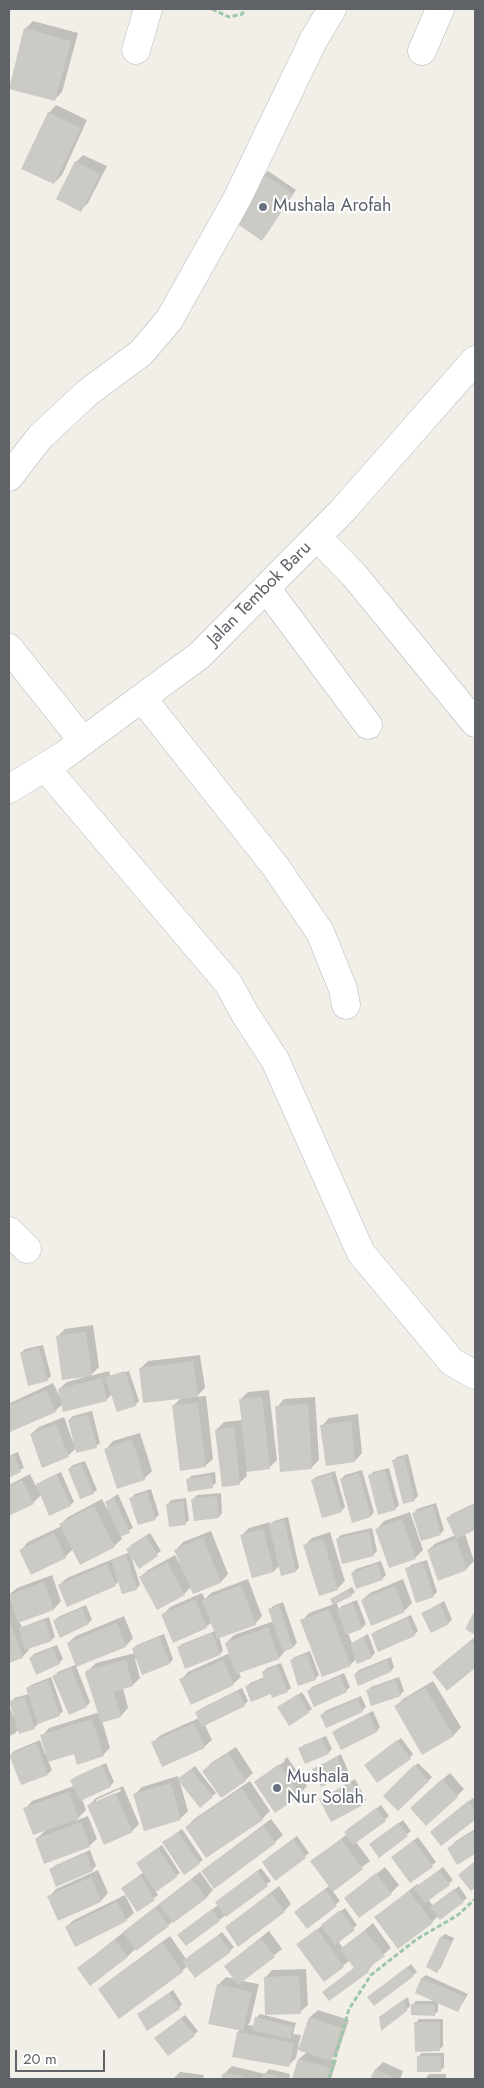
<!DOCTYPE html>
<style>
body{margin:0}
#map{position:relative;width:484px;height:2088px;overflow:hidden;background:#f1efe8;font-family:Jost,sans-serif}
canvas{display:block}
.frame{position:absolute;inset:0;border:10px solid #5f6368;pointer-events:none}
.scale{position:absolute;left:15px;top:2050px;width:90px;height:22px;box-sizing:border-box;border:2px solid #5f6368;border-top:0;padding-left:6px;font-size:15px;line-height:18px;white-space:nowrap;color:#5f6368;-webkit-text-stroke:4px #fff;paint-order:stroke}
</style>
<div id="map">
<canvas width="484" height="2088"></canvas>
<div class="frame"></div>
<div class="scale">20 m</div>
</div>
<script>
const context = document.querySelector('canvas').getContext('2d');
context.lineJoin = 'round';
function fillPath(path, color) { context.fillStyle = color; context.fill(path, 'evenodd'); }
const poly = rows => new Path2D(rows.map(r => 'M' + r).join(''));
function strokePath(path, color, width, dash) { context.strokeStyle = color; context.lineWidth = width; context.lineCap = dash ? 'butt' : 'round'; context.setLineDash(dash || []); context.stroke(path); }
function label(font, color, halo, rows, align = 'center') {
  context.font = font + ' Jost,sans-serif'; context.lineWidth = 4; context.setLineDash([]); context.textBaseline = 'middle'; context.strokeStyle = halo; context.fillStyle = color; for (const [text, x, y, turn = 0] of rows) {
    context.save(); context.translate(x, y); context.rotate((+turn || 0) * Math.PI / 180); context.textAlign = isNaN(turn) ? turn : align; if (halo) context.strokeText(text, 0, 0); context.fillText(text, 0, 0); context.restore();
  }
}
fillPath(poly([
 [33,21,78,33,62,92,55,99,25,29],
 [56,105,87,120,62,175,54,183,49,113],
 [83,155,107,166,88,203,81,210,76,162],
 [268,171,296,190,266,235,265,174],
 [93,1325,99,1367,90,1376,109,1371,110,1374,128,1368,110,1374,110,1377,129,1371,139,1401,135,1405,112,1394,106,1400,63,1404,55,1411,11,1431,9,1426,10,1403,53,1383,60,1397,59,1389,67,1382,85,1377,58,1336,65,1329],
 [43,1345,51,1376,47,1380,21,1353,25,1349],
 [200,1355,205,1388,196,1397,206,1396,213,1459,205,1466,173,1406,181,1398,140,1369,148,1361],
 [269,1390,277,1460,269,1468,246,1471,247,1476,239,1483,216,1430,224,1422,242,1420,240,1400,248,1392],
 [315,1397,319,1460,311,1468,277,1407,284,1399],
 [92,1411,100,1443,96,1446,76,1448,68,1456,31,1434,39,1427,64,1417,73,1442,75,1442,69,1420,73,1416],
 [358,1414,362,1453,355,1461,327,1464,322,1426,329,1418],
 [140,1433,152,1471,144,1479,106,1449,113,1441],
 [18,1452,24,1468,9,1476,9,1456],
 [408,1454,418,1496,415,1499,404,1502,394,1460,397,1457],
 [85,1461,97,1490,93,1493,69,1469,73,1465],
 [389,1468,399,1505,395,1509,369,1476,373,1472],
 [362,1470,374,1512,371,1516,341,1479,345,1475],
 [335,1471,345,1507,341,1511,312,1480,316,1477],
 [61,1472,74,1502,70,1505,42,1494,33,1503,9,1515,9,1485,30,1474,36,1486,42,1481],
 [215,1472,216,1483,212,1486,188,1480,191,1476],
 [151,1489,159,1515,155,1518,131,1498,135,1494],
 [221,1493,222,1513,219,1517,193,1499,197,1495],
 [118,1494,133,1528,120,1535,122,1539,114,1546,73,1549,65,1557,21,1550,28,1542,62,1526,61,1524,68,1517,102,1499,107,1509,109,1508,106,1502],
 [186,1498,189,1520,185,1524,168,1504,171,1500],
 [436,1503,444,1530,440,1534,414,1513,417,1509],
 [475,1503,475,1529,465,1534,474,1561,466,1569,428,1550,436,1543,456,1535,448,1518,452,1514],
 [410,1512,423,1550,415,1558,377,1529,384,1521],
 [288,1517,299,1567,296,1571,280,1565,274,1571,242,1535,249,1528,270,1522,271,1524,274,1521],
 [372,1528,377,1551,373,1555,337,1539,341,1535],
 [211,1531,228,1574,221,1582,193,1593,191,1587,184,1594,140,1577,148,1570,175,1555,179,1563,181,1562,176,1550,183,1542],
 [330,1532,345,1581,337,1589,304,1546,312,1538],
 [150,1533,161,1551,139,1567,131,1556,140,1585,136,1589,119,1581,115,1585,59,1585,67,1578,130,1552,128,1549,131,1545],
 [427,1560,437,1592,433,1596,407,1569,411,1565],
 [381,1561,386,1575,382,1579,352,1573,356,1569],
 [52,1575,61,1601,54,1609,19,1621,22,1627,49,1617,55,1637,51,1640,29,1647,29,1650,22,1657,9,1662,9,1593,10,1594,17,1588],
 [248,1579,262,1616,255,1624,219,1637,223,1650,220,1654,186,1667,178,1648,182,1644,215,1631,212,1622,206,1627,163,1615,170,1607,202,1593,205,1599,211,1593],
 [403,1579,412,1603,405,1610,372,1624,362,1600,370,1593],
 [352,1587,355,1592,351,1595,336,1602,339,1609,342,1606,357,1600,366,1624,362,1628,348,1633,352,1643,368,1634,375,1653,372,1656,358,1662,357,1658,350,1665,302,1621,309,1613,334,1604,332,1599,336,1596],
 [444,1601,452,1619,449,1623,423,1613],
 [283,1602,297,1643,293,1647,286,1650,279,1658,239,1672,241,1677,233,1684,181,1680,188,1672,230,1653,226,1643,234,1635,274,1621,270,1609,273,1606],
 [86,1605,92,1620,88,1623,54,1621,58,1617],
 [411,1615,418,1631,414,1635,372,1634,376,1631],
 [124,1616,133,1638,126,1646,76,1666,90,1702,87,1706,54,1676,58,1672,77,1664,68,1643,76,1636],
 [164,1634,173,1659,170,1663,143,1673,137,1658,135,1659,140,1678,133,1685,123,1688,128,1708,121,1716,102,1721,110,1748,103,1755,75,1752,48,1761,52,1770,48,1774,22,1784,11,1755,14,1751,40,1740,45,1754,47,1754,42,1736,49,1728,100,1712,86,1673,96,1663,135,1653,133,1649,137,1645],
 [475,1637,475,1666,447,1689,434,1672],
 [57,1645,63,1659,59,1663,30,1658,34,1654],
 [310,1651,319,1675,315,1679,291,1660,295,1657],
 [391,1657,394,1667,391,1671,359,1684,355,1674,359,1670],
 [281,1663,291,1688,287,1691,271,1693,247,1687,250,1683,265,1677,263,1672,267,1668],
 [344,1673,350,1687,346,1691,309,1691,312,1687],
 [51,1677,63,1711,59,1715,37,1722,38,1724,34,1728,19,1729,14,1734,9,1736,9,1705,13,1716,15,1715,11,1702,14,1698,29,1694,27,1688,31,1685],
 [399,1677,404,1691,400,1695,367,1691,371,1687],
 [433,1681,461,1727,454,1735,423,1753,395,1707,403,1699],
 [242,1688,248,1701,244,1705,205,1725,212,1740,204,1747,153,1742,161,1735,199,1718,196,1713,200,1709],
 [302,1692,312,1709,308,1712,279,1707],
 [361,1696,366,1707,362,1711,322,1715,325,1711],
 [373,1711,380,1727,377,1731,341,1748,334,1733,337,1729],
 [326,1736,332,1749,328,1753,300,1749,304,1745],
 [401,1738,413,1754,410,1758,370,1762],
 [236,1747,253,1773,245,1780,204,1771,211,1763],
 [341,1754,348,1771,322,1785,314,1769],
 [287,1757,307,1786,300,1794,255,1782,262,1776,262,1778,285,1761,284,1760],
 [106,1763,114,1782,110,1786,82,1799,86,1810,75,1821,88,1816,97,1839,89,1846,36,1839,47,1829,25,1809,32,1801,74,1786,71,1781,75,1777],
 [418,1763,432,1777,398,1810,385,1796],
 [195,1766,216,1793,212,1796,183,1775],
 [450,1773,464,1789,457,1796,419,1800],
 [178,1776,188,1811,180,1819,135,1794,142,1787],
 [355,1779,366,1800,362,1804,321,1799],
 [250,1781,270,1811,262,1819,207,1857,187,1827,194,1819],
 [123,1786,139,1824,132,1831,89,1805,96,1798],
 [120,1789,121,1791,96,1803,96,1800],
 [473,1798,475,1801,475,1819,441,1844,435,1828],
 [381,1805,389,1816,356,1842,370,1861,332,1890,340,1901,307,1927,299,1908,329,1886,312,1862,347,1834,345,1832,349,1828],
 [271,1819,283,1835,275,1842,211,1864],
 [403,1820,411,1831,380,1856,375,1841],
 [182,1829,203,1860,199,1863,164,1842],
 [475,1829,475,1852,458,1863,449,1848,456,1841],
 [297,1836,309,1853,276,1879,267,1858],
 [418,1837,436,1862,411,1882,396,1854],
 [162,1845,180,1873,155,1890,158,1895,137,1910,123,1888,144,1872,142,1859],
 [90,1850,96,1866,92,1870,51,1870,54,1866],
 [385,1867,399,1885,391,1893,346,1898],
 [443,1867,453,1880,428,1899,433,1906,459,1886,467,1898,463,1901,438,1916,432,1922,376,1917,417,1884,418,1886],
 [261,1868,271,1881,186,1945,183,1931,218,1905,220,1899],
 [98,1870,108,1893,101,1901,59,1920,49,1897,56,1889],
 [200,1872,213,1890,206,1898,136,1948,127,1957,78,1968],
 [279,1886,291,1904,284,1911,226,1927],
 [125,1895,134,1913,126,1920,66,1927,74,1920],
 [345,1908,357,1925,338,1941,343,1948,373,1923,391,1948,375,1962,368,1971,329,2000,324,1992,355,1967,350,1960,324,1980,297,1945],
 [269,1931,282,1949,242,1981,259,1984,250,2022,248,2025,254,2026,256,2018,260,2014,296,2023,293,2034,301,2035,298,2047,300,2047,310,2017,318,2010,349,2020,338,2052,331,2059,337,2060,331,2079,294,2079,299,2059,307,2052,298,2048,296,2058,288,2066,238,2032,241,2029,218,1985,226,1977,235,1979,225,1966],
 [222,1932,234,1947,230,1951,187,1966,182,1971,99,1989,107,1982,170,1936,186,1959],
 [445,1934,454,1938,441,1967,437,1971,428,1967,441,1937],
 [411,1964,417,1972,413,1975,368,1997],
 [306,1969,308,2005,300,2012,265,1978,272,1970],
 [426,1975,468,1994,458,2011,438,2002,438,2011,434,2015,413,2004,416,2001,436,2001,417,1992,422,1978],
 [173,1990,182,2004,179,2008,138,2014],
 [408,1997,410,2006,406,2010,384,2014],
 [185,2015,198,2031,194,2035,159,2035],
 [419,2019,443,2019,443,2046,439,2050,416,2023],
 [422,2053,444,2053,444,2067,440,2071,418,2057],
 [383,2062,403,2071,400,2079,371,2079,376,2069],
 [232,2066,265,2074,269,2069,290,2074,289,2079,223,2079,224,2074],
 [180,2072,204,2075,203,2079,173,2079],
 [429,2074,446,2074,446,2079,425,2079]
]), '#0003');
fillPath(poly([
 [24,28,71,41,55,101,9,89],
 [48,112,81,128,54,184,21,169],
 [75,161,100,174,81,212,56,199],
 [264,174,293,194,262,241,232,220],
 [86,1332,92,1376,62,1380,56,1336],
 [39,1348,48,1381,28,1386,20,1353],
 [193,1361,198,1397,143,1403,139,1368],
 [125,1371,136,1406,117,1412,105,1377],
 [102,1378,107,1401,63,1412,58,1389],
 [46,1390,56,1412,10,1432,9,1406],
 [262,1397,270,1469,247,1472,239,1399],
 [198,1403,206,1467,180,1471,172,1405],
 [308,1404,312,1469,280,1472,275,1406],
 [88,1414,97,1448,76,1453,68,1420],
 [351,1421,355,1462,326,1466,320,1425],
 [56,1424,69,1457,42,1468,30,1434],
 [234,1427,240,1485,222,1487,215,1430],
 [132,1439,145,1480,117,1489,104,1449],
 [14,1455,21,1472,9,1478,9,1457],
 [404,1457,415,1501,403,1504,392,1460],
 [81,1464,94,1494,80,1499,68,1469],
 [385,1470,396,1510,378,1515,368,1475],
 [359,1473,371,1517,352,1523,340,1479],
 [331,1474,342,1512,322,1518,311,1480],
 [57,1475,71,1506,49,1516,36,1484],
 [211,1475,213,1488,188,1492,186,1479],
 [22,1480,34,1504,9,1516,9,1487],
 [147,1492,156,1520,138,1525,129,1498],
 [217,1496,219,1518,194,1521,191,1499],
 [114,1497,130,1533,120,1537,105,1502],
 [183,1501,186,1525,169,1527,166,1504],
 [475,1504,475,1530,456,1539,467,1570,438,1581,427,1550,456,1539,446,1518],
 [94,1506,115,1547,80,1565,59,1524],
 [433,1506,441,1535,421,1541,412,1513],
 [402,1519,416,1559,389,1568,375,1529],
 [284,1520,296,1572,281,1576,269,1524],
 [263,1529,274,1572,252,1578,240,1535],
 [369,1531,374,1556,342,1564,336,1539],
 [54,1533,66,1558,31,1575,19,1550],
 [146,1536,158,1556,139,1569,126,1549],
 [203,1537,221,1583,193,1594,174,1550],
 [323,1539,338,1590,319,1596,303,1545],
 [126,1555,137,1590,122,1594,111,1560],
 [167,1562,185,1595,157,1610,139,1577],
 [423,1563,434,1597,416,1603,405,1568],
 [107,1564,116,1586,67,1607,58,1585],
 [377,1564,383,1580,356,1589,351,1573],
 [44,1582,54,1610,18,1623,9,1595],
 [241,1585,256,1625,217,1639,202,1600],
 [395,1586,405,1612,371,1626,361,1600],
 [348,1590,352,1596,333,1605,330,1599],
 [195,1600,207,1628,173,1643,161,1614],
 [353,1603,362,1629,346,1635,337,1609],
 [440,1604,449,1624,431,1633,421,1613],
 [279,1605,293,1648,283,1652,268,1609],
 [82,1608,89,1624,60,1638,53,1621],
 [329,1609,351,1666,322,1677,300,1620],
 [475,1610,475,1635,465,1629],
 [407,1618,415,1636,378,1652,371,1634],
 [9,1619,23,1658,9,1663],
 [45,1620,52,1641,25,1650,19,1628],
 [117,1623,126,1647,76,1667,67,1643],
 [268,1627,279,1659,236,1674,225,1643],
 [212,1633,220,1655,185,1669,177,1647],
 [160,1637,170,1664,142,1675,132,1648],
 [364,1637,372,1658,357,1664,350,1644],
 [471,1640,475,1646,475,1668,447,1691,432,1672],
 [53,1648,60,1664,36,1675,29,1658],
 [307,1654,316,1680,298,1686,290,1660],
 [126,1660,133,1686,114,1692,121,1717,101,1723,85,1673,87,1670],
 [223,1660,234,1685,191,1705,179,1679],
 [387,1660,391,1672,358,1686,354,1674],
 [277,1666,288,1692,272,1698,271,1694,251,1702,245,1686,264,1679,262,1672],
 [71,1668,87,1707,69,1715,52,1676],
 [340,1676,347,1692,314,1707,307,1691],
 [48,1680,60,1716,38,1724,26,1688],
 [395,1680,401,1696,371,1706,366,1690],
 [425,1688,454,1736,422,1755,394,1706],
 [238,1691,245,1706,202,1727,195,1712],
 [298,1694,309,1713,289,1726,277,1707],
 [25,1697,35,1729,19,1734,9,1701],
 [357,1699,363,1712,326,1728,320,1715],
 [369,1714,377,1732,341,1750,332,1732],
 [92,1719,104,1756,77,1765,74,1754,48,1762,40,1735],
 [194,1723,205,1748,162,1767,151,1742],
 [322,1738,329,1754,305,1764,298,1748],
 [397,1740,411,1759,377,1783,364,1765],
 [36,1743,48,1775,21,1785,9,1755],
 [228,1753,246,1781,221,1798,202,1771],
 [337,1757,345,1775,321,1787,312,1769],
 [279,1764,301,1795,275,1813,254,1782],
 [102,1765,111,1787,80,1801,70,1780],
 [414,1765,429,1781,398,1811,383,1796],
 [191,1769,213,1797,200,1808,177,1779],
 [442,1779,458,1797,426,1826,410,1808],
 [351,1782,363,1805,331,1822,319,1799],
 [171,1783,181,1820,144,1831,133,1794],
 [242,1788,263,1820,206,1858,185,1827],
 [69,1792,79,1819,33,1835,23,1808],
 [115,1793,133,1832,104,1845,87,1805],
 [468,1801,475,1810,475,1820,441,1846,430,1832],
 [376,1808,386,1821,353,1845,344,1832],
 [81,1822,90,1847,44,1864,35,1839],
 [398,1823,408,1836,379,1858,369,1844],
 [263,1826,276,1843,214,1889,201,1871],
 [475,1831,475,1854,457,1865,447,1848],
 [178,1832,200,1864,184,1875,162,1842],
 [293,1839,306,1858,275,1881,262,1862],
 [341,1839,363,1869,333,1892,310,1861],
 [414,1840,433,1867,410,1883,391,1857],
 [158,1848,177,1877,156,1892,136,1863],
 [86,1853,93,1871,56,1887,49,1869],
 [475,1861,475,1888,471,1891,458,1875],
 [439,1870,450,1885,425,1903,414,1888],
 [257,1871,268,1886,226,1917,215,1902],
 [376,1873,392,1894,359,1918,344,1898],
 [140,1875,155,1900,137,1912,121,1888],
 [91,1877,101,1902,58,1921,47,1896],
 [192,1879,207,1898,173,1923,159,1904],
 [325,1889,337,1906,307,1929,294,1912],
 [454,1889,464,1902,440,1920,430,1907],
 [409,1891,433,1923,398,1949,374,1917],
 [271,1893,285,1912,238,1947,225,1927],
 [117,1902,127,1921,75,1947,65,1927],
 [155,1907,169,1926,136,1951,123,1932],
 [212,1909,220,1921,186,1946,177,1935],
 [340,1910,355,1930,335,1945,321,1925],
 [317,1929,344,1967,324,1982,296,1944],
 [365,1930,385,1956,367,1969,369,1972,329,2001,322,1992,354,1968,340,1949],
 [218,1935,231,1952,195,1978,182,1961],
 [440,1937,452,1942,437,1973,426,1967],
 [261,1938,275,1957,238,1985,224,1966],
 [115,1940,128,1957,90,1986,77,1968],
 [162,1943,183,1972,119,2019,98,1989],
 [407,1967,414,1976,374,2006,367,1997],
 [299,1976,301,2014,265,2015,264,1977],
 [421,1978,465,1997,458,2012,415,1993],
 [217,1984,252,1992,243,2031,208,2024],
 [169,1993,180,2009,147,2031,137,2014],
 [404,1999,407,2011,381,2031,379,2017],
 [411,2004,435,2004,435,2016,411,2015],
 [255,2017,293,2027,290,2039,252,2030],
 [309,2017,342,2028,331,2061,298,2050],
 [181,2018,195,2036,168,2056,154,2038],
 [414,2022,440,2022,440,2051,415,2052],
 [237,2032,294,2043,289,2067,232,2057],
 [417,2056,441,2056,441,2072,417,2072],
 [298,2059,330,2068,327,2079,292,2079],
 [375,2069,397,2079,370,2079],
 [223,2073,241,2076,249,2079,221,2079],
 [264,2073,289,2079,262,2079]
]), '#cccac5');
const minor = poly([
 [136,50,148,9],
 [422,51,440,9],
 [9,477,40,437,87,393,141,353,169,320,237,199,313,41,332,9],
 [317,537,354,575,475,723],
 [266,588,368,725],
 [9,648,83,741],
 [142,698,275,866,320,932,343,989,346,1005],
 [45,767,228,983,245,1014,275,1060,361,1253,452,1362,475,1375],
 [9,789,63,756,200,655,343,510,475,360],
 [9,1231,27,1249]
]);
strokePath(minor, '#b5b8bc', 29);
strokePath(poly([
 [212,9,229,17,242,14,245,9],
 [329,2079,349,2009,371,1975,417,1939,458,1915,475,1899]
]), '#9cc7a9', 3, [5, 2.5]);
strokePath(minor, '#fff', 28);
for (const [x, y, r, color] of [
 [263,207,5,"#6b7280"],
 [277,1788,5,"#6b7280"]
]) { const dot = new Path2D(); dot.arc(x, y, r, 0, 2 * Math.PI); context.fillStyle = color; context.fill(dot); strokePath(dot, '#fff', 2); }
label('18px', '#5b616d', '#fff', [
 ["Mushala Arofah",273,207],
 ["Mushala",287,1778],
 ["Nur Solah",287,1799]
], 'left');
label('18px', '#5f6368', '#fff', [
 ["Jalan Tembok Baru",260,594,-45]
]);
</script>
